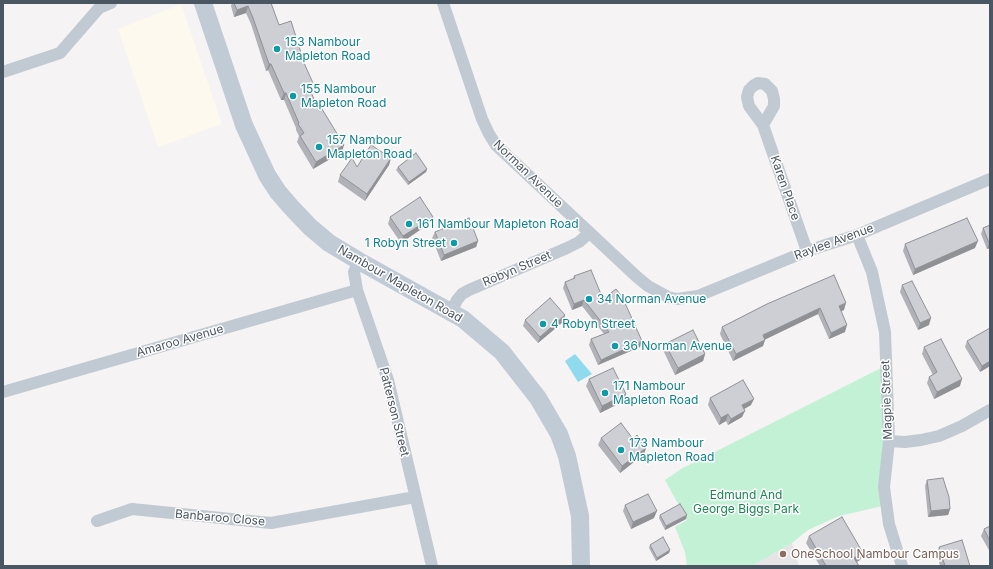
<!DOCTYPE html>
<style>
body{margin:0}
#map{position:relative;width:993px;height:569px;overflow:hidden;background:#f5f3f3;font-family:Inter,sans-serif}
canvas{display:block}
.frame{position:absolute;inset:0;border:4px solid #4a5661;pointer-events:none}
</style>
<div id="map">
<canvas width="993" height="569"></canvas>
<div class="frame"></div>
</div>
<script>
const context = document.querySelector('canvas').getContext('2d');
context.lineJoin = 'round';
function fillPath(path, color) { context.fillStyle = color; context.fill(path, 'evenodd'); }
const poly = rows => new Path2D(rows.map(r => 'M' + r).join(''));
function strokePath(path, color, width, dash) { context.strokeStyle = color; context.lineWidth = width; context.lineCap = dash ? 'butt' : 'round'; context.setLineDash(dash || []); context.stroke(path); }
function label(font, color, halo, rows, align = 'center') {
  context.font = font + ' Inter,sans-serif'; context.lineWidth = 3; context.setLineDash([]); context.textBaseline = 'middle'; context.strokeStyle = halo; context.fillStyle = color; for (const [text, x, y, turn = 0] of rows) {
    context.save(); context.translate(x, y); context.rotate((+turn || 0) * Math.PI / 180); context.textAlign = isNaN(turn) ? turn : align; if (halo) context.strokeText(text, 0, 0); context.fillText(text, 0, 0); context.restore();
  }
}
fillPath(poly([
 [181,4,222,124,158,147,118,29]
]), '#fdf9ef');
fillPath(poly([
 [792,543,799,566,752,566]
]), '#e6e4e5');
fillPath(poly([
 [887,365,887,505,839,516,808,530,792,543,752,566,687,566,685,552,675,527,687,520,665,480,681,469]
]), '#c3f1d5');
fillPath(poly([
 [575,354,592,374,578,382,565,361]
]), '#90daee');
strokePath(poly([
 [443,3,482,119,489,134,496,145,637,277,648,286,668,297,677,299,698,296,807,251,857,235,990,179],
 [3,72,60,53,99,8,111,3],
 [763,125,774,106,774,99,772,91,765,84,758,83,753,86,749,90,747,97,749,106,763,125,807,251],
 [857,235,872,272,885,332,889,441,884,487,889,524,902,566],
 [359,261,354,272,357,290,388,380,432,566],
 [451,312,457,300,462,294,469,290,567,248,579,242,589,233],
 [3,392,357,290],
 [889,441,905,442,921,440,939,436,962,426,990,410],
 [97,521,132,509,271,523,415,497]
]), '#c1cad2', 12);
strokePath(poly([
 [203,3,244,125,267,175,278,192,291,207,310,227,329,243,359,261,463,319,502,352,538,398,559,434,567,456,580,516,581,566]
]), '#c1cbd6', 18);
fillPath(poly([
 [232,3,273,3,271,4,279,25,301,56,310,90,319,111,342,152,313,169,297,142,299,136,296,130,296,128,284,100,281,100,268,70,266,71,251,24,246,13,234,17,231,6],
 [391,158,389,165,365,201,338,182,340,175,357,167],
 [398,167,427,169,426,172,408,185,396,170],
 [390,217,433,217,430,223,401,243,388,224],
 [990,225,990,248,987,249,981,234,983,228],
 [435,232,478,241,476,247,441,261,432,238],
 [905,244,975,248,913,275,903,251],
 [574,276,603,299,625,304,640,347,598,365,589,345,591,339,604,334,582,306,572,310,563,288,565,282,573,279],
 [902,285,929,325,918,330,900,292],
 [767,304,844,310,841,311,845,332,829,339,818,314,765,339,763,346,733,361,720,334,722,327],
 [565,315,563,322,538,343,523,326,525,320],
 [967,341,990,366,980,372,965,347],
 [665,344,705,354,703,361,675,375,663,350],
 [924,347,960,386,934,399,927,383,929,377,933,375,922,354],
 [589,379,624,401,600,413,586,386],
 [710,398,751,405,744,409,742,417,728,425,726,421,719,425,708,405],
 [601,438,646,448,644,454,620,473,598,445],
 [927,480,950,509,948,515,928,517,925,486],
 [625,505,654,518,631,529,623,511],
 [660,515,686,519,665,530,659,518],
 [990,526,990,552,981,536,984,529],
 [809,536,860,560,857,562,859,566,820,566,806,543],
 [650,545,670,550,669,553,656,561,649,548],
 [939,547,970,566,940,566,937,553]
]), '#b0b2b7');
fillPath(poly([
 [248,6,246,13,234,17,237,10],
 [269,64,271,64,268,70,266,71],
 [313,83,310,90,305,92,308,85],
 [284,93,286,93,284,100,281,100],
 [344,145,342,152,313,169,316,162],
 [391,158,389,165,365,201,367,194],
 [427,169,426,172,408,185,409,182],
 [433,217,430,223,401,243,403,236],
 [478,241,476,247,441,261,444,255],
 [978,241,975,248,913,275,915,269],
 [990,242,990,248,987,249,989,243],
 [584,300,582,306,572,310,574,304],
 [846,303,844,310,837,313,839,306],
 [820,308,818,314,760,342,763,335],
 [565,315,563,322,538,343,540,337],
 [931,318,929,325,918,330,920,323],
 [847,325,845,332,829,339,831,333],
 [765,340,763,346,733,361,736,354],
 [642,341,640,347,598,365,601,360],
 [705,354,703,361,675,375,678,368],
 [990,361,990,366,980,372,982,366],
 [962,379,960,386,934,399,937,392],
 [626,394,624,401,600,413,602,406],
 [754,399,751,405,739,412,742,405],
 [745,411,742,417,728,425,731,419],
 [728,414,726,421,719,425,721,418],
 [646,448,644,454,620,473,622,466],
 [950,509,948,515,928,517,931,511],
 [657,511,654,518,631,529,633,522],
 [687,515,686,519,665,530,666,526],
 [670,550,669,553,656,561,657,558],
 [863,553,860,560,852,564,854,558]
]), '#909195');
const building = poly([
 [234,3,271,3,279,25,291,21,301,53,300,54,313,83,308,85,319,111,322,109,344,145,316,162,300,136,304,133,298,124,299,123,286,93,284,93,271,64,269,64,253,18,248,6,237,10,234,3],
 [371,145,391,158,367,194,340,175,352,158,357,167,371,145],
 [416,153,427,169,409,182,398,167,416,153],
 [420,197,433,217,403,236,390,217,420,197],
 [469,218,478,241,444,255,435,232,469,218],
 [967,218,978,241,915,269,905,244,967,218],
 [990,225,990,242,989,243,983,228,990,225],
 [591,270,603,299,616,289,626,302,625,303,642,341,601,360,591,339,609,332,584,300,574,304,565,282,575,278,574,276,591,270],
 [834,275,846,303,839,306,847,325,831,333,820,308,763,335,765,340,736,354,722,327,767,304,834,275],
 [912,281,931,318,920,323,902,285,912,281],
 [550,298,565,315,540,337,525,320,550,298],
 [990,328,990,361,982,366,967,341,990,328],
 [693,330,705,354,678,368,665,344,693,330],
 [941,339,962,379,937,392,929,377,937,372,924,347,941,339],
 [613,368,626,394,602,406,589,379,613,368],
 [743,380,754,399,742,405,745,411,731,419,728,414,721,418,710,398,743,380],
 [621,423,633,439,637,435,646,448,622,466,601,438,621,423],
 [943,478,949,497,950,509,931,511,927,480,943,478],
 [648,494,657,511,633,522,625,505,648,494],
 [680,504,687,515,666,526,660,515,680,504],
 [842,517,863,553,854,558,859,566,826,566,809,536,842,517],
 [990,526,990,541,984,529,990,526],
 [663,537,670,550,657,558,650,545,663,537],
 [962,540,970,566,945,566,939,547,962,540]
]);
fillPath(building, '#cdcfd5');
strokePath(building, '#909195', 1);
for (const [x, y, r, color] of [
 [277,49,4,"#0f9aa8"],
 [293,96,4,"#0f9aa8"],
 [319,147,4,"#0f9aa8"],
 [409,224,4,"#0f9aa8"],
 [454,243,4,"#0f9aa8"],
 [589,299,4,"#0f9aa8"],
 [543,324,4,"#0f9aa8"],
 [615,346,4,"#0f9aa8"],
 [605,393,4,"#0f9aa8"],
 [621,450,4,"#0f9aa8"],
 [783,554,4,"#8d6e63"]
]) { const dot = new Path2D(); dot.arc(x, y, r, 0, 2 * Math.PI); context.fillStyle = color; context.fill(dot); strokePath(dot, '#fff', 1.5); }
label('12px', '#0d838f', '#fff', [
 ["153 Nambour",285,42],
 ["Mapleton Road",285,56],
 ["155 Nambour",301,89],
 ["Mapleton Road",301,103],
 ["157 Nambour",327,140],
 ["Mapleton Road",327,154],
 ["161 Nambour Mapleton Road",417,224],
 ["1 Robyn Street",446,243,"right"],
 ["34 Norman Avenue",597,299],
 ["4 Robyn Street",551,324],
 ["36 Norman Avenue",623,346],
 ["171 Nambour",613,386],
 ["Mapleton Road",613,400],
 ["173 Nambour",629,443],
 ["Mapleton Road",629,457]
], 'left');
label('12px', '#4a5661', '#fff', [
 ["Norman Avenue",528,174,44],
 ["Karen Place",785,188,71],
 ["Raylee Avenue",834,242,-20],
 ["Robyn Street",517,269,-23],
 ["Nambour Mapleton Road",400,284,30],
 ["Amaroo Avenue",180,341,-16],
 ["Magpie Street",887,400,-92],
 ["Patterson Street",394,412,76],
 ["Banbaroo Close",220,518,5]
]);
label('12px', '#17864f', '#fff', [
 ["Edmund And",746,495],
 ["George Biggs Park",746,509]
]);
label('12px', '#785e54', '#fff', [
 ["OneSchool Nambour Campus",791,554]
], 'left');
</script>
